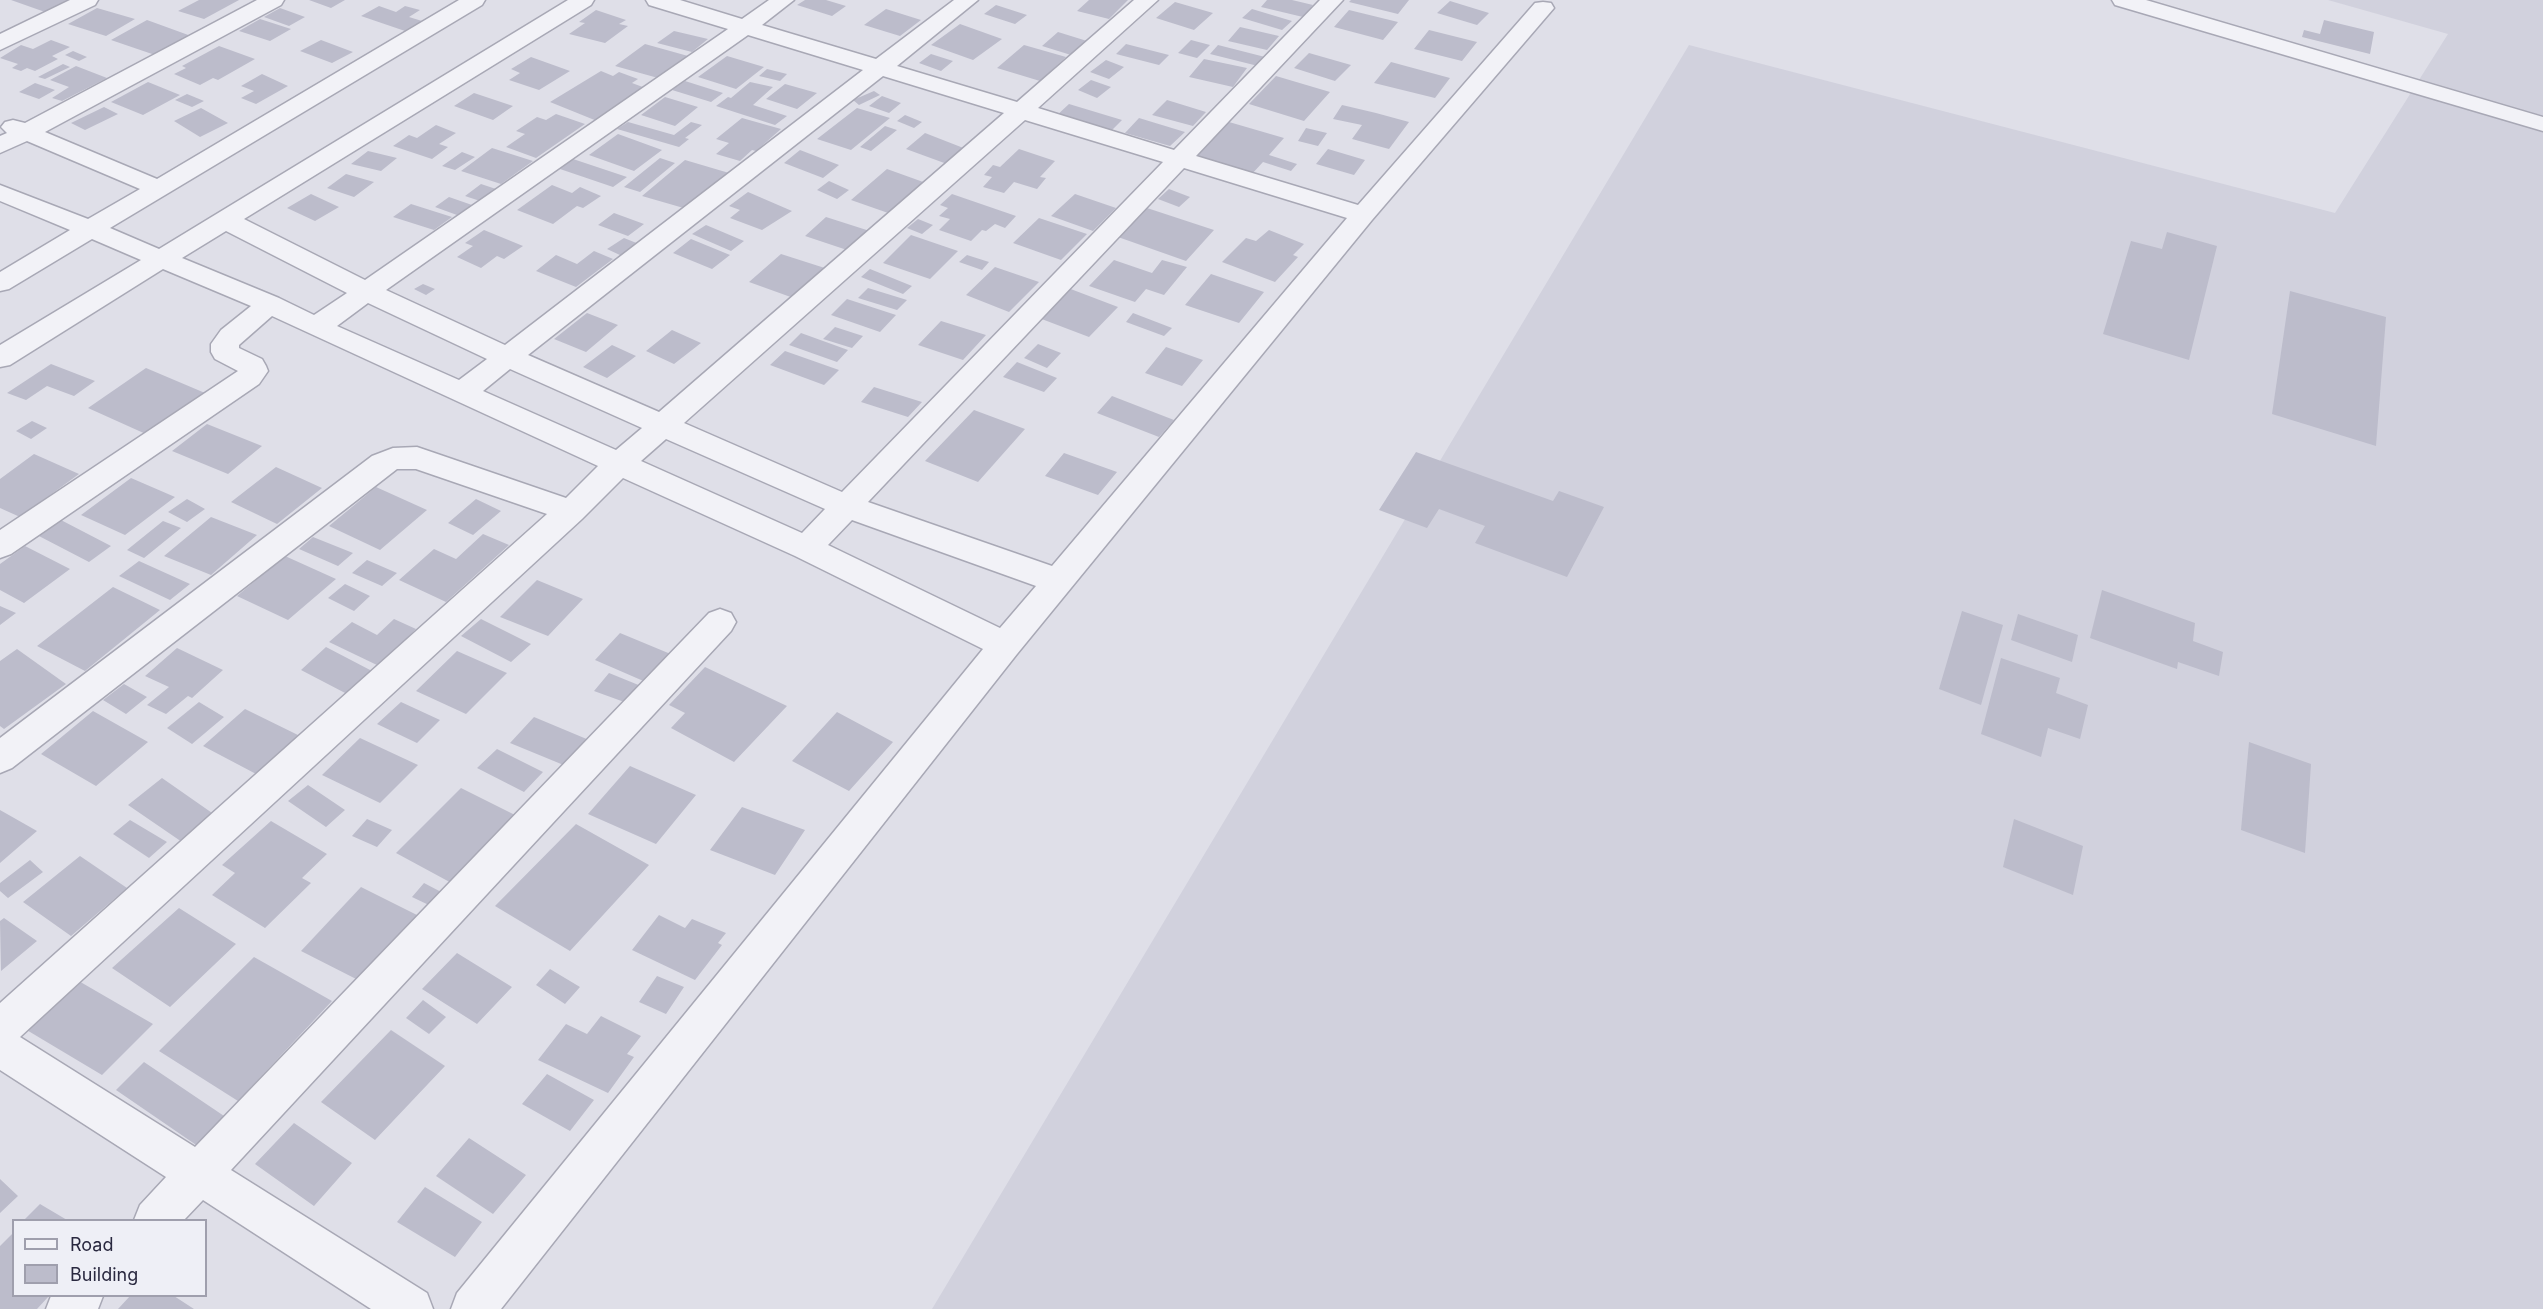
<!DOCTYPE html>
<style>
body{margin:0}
#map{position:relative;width:2543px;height:1309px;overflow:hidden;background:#dfdfe8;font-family:Inter,sans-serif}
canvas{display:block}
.legend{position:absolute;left:12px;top:1219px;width:195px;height:78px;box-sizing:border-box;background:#eeeff6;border:2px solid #9f9fad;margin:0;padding:8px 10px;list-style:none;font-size:18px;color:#29283f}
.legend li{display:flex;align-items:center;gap:12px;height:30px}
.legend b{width:30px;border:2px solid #9f9fad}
</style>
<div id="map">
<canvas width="2543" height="1309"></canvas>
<ul class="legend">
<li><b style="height:8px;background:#f2f2f7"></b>Road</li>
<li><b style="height:16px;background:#bcbccb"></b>Building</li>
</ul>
</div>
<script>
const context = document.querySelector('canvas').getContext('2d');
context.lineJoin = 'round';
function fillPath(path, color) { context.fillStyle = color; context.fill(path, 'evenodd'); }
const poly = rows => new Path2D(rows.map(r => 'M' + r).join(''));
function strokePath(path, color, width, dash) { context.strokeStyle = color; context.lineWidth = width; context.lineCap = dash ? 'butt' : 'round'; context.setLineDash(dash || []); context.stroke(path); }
fillPath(poly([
 [2328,0,2543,0,2543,1309,932,1309,1689,45,2335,213,2448,34]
]), '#d1d1dd');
fillPath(poly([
 [11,0,70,0,45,12],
 [199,0,239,0,204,19,178,11],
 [309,0,345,0,331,8],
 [805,0,826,0,846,6,832,16,797,5],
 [1089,0,1128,0,1109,19,1077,11],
 [1267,0,1292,0,1313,5,1303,17,1261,7],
 [1351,0,1409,0,1398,14,1349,2],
 [1450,1,1489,13,1477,25,1437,13],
 [1175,2,1213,13,1194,30,1156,18],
 [996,5,1027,15,1015,24,984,14],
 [379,6,396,12,405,6,420,10,409,17,422,21,405,31,361,16],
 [97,8,135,19,106,36,68,24],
 [280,8,305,17,289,26,264,17],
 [886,9,921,20,900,36,864,25],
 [1252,9,1292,21,1282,30,1242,18],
 [596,10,626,20,619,24,628,26,605,43,569,34,585,23,579,22],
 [1349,10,1398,22,1383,40,1334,27],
 [260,19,291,29,270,41,239,31],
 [147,20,191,36,155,55,111,40],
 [2324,20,2374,32,2370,54,2302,37,2304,30,2320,34],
 [960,24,1002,39,973,60,931,45],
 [1240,27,1279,36,1267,50,1228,41],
 [1429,30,1477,42,1462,61,1414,49],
 [674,31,708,39,692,52,657,43],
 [1058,32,1087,41,1071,55,1042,46],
 [51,40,70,47,52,56,58,59,35,71,27,68,21,71,12,68,18,64,0,58,21,45,33,49],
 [321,40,353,52,332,63,300,51],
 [1191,40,1210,45,1197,58,1178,53],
 [645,44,688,56,658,78,615,66],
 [1126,44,1169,55,1159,65,1116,54],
 [1024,45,1066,57,1040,81,997,68],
 [1218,45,1265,57,1258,66,1210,54],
 [219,46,255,59,218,80,213,78,200,85,174,74,186,68,182,66],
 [73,51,87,57,79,61,65,55],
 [1309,53,1351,65,1335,81,1294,68],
 [931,54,953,61,941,71,919,63],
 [727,56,764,67,736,89,698,77],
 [531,57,570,71,539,90,509,80,520,73,511,69],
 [1204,59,1247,68,1233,87,1189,77],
 [1106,60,1124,67,1109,79,1090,72],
 [1391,62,1450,78,1435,98,1374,83],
 [63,64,70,67,45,79,38,77],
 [76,66,107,78,62,101,52,98,69,87,50,80],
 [767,69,787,74,780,81,759,76],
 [601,71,613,76,619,72,638,79,632,83,648,89,597,121,550,102],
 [262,74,288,86,256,104,241,98,254,91,241,86],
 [1276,76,1330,92,1304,121,1249,104],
 [1091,80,1111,87,1097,98,1078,90],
 [685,81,723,93,711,102,672,90],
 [148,82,180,95,143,115,111,102],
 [750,82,773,87,753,105,787,116,775,125,716,106,728,97,731,98],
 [35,83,55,90,39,99,19,92],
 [785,84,817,93,797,109,766,99],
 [874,91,880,95,859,105,853,100],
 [474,93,513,106,493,120,454,106],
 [187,94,204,101,192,107,175,100],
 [882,96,901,103,889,113,869,106],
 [665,97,698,107,675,126,641,115],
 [1167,100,1206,112,1193,126,1152,115],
 [1069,104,1122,120,1109,133,1055,117],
 [1342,105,1376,113,1409,122,1389,149,1352,139,1362,125,1333,119],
 [104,107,118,114,85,130,71,123],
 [201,108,228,123,200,137,174,121],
 [857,108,890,118,851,150,817,139],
 [556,114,585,124,536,158,506,147,525,134,516,131,537,117,546,120],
 [905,115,922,122,914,128,897,121],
 [742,118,781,129,756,151,752,150,740,161,716,154,729,143,716,139],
 [1139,118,1185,132,1170,146,1125,133],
 [628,122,674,135,691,122,702,125,685,138,689,139,679,147,617,129],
 [1229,122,1284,138,1269,155,1297,164,1291,171,1263,162,1251,175,1195,158],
 [436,125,456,133,439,144,448,147,432,159,393,146,409,135,417,138],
 [885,126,897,130,871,151,860,147],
 [1306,128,1327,133,1318,146,1298,141],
 [925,133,966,149,947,164,906,149],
 [618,134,662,150,634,171,589,155],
 [492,148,533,161,501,184,461,171],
 [1019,149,1055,161,1040,177,1046,178,1037,189,1014,182,1004,193,983,187,992,177,984,175,993,165,1000,167],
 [1328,149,1365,160,1354,175,1316,164],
 [800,150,839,165,823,178,784,163],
 [368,151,397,158,381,171,351,164],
 [462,152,475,157,455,170,442,166],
 [660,158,675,163,640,192,624,187],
 [573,159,627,177,613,187,560,169],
 [685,160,729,173,687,209,642,196],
 [887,169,926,183,891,214,851,200],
 [346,174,374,182,354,197,327,188],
 [829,181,849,190,837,199,817,190],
 [481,184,499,190,483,202,465,196],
 [552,185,572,193,580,187,601,196,583,208,577,206,553,224,517,210],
 [1169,189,1190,197,1179,207,1158,199],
 [748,192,792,211,762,230,730,218,740,210,729,206],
 [311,194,339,207,315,221,287,208],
 [952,194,1016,216,1005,228,995,224,986,231,982,230,971,241,939,230,950,219,939,216,948,208,940,205],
 [1075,194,1116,208,1093,231,1051,216],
 [449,197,472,205,457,215,435,207],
 [411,204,452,217,434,230,393,217],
 [1147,208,1214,230,1186,261,1118,237],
 [614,213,644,224,628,236,598,225],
 [826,217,876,233,856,253,805,236],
 [1039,218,1087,234,1061,260,1013,243],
 [918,219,933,225,922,234,907,228],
 [706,225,744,241,731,251,692,234],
 [484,230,523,246,504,259,497,256,481,268,457,257,473,246,465,243],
 [1269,230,1304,244,1293,255,1298,257,1275,282,1222,262,1246,238,1256,241],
 [2167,232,2217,246,2189,360,2103,334,2131,241,2162,249],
 [911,235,958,251,930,279,883,263],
 [624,238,639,244,622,256,607,249],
 [691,239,730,255,712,269,673,253],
 [594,251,613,259,576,287,536,271,556,255,577,264],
 [781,254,831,270,799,300,749,282],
 [967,255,989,262,982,270,959,262],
 [1114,260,1152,273,1162,260,1187,267,1164,295,1146,289,1135,302,1089,286],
 [995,267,1039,282,1009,312,966,295],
 [870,269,912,286,903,294,861,277],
 [1211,274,1264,292,1239,323,1185,305],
 [423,284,435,289,426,295,414,289],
 [868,288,907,300,897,310,858,298],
 [1068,288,1118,307,1089,337,1039,318],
 [2290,291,2386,317,2376,446,2272,414],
 [847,299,896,315,880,332,831,315],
 [587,313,618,325,586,352,554,339],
 [1133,313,1172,328,1164,336,1126,322],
 [941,321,986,335,963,360,918,345],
 [835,327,863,336,852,348,823,339],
 [672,330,701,343,674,364,646,351],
 [801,333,848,350,837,362,789,345],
 [1038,344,1061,353,1047,368,1024,358],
 [612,345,636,356,607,378,583,367],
 [1166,347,1203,360,1182,386,1145,373],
 [785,351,839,370,824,385,770,365],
 [1017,362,1057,378,1044,392,1003,377],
 [51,364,95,381,74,396,47,386,26,400,7,393],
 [146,368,205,393,148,435,88,408],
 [874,387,922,402,908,417,861,402],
 [1112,396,1174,420,1159,437,1097,413],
 [974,410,1025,429,978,482,925,461],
 [32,421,47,428,31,439,16,431],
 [207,424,262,446,228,474,172,451],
 [1416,452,1553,501,1559,491,1604,507,1567,577,1475,543,1485,526,1439,509,1427,528,1379,510],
 [1064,453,1117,472,1098,495,1045,476],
 [34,454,79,474,20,517,0,508,0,479],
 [276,467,322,488,277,524,231,502],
 [131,478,175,497,125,535,81,515],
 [376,487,427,510,380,550,329,526],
 [187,499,205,509,187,522,168,512],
 [476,499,501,511,473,535,448,523],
 [211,517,257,535,211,575,164,556],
 [59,519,111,546,89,562,37,535],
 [163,521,181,528,144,558,127,550],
 [483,534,509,545,446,602,399,580,434,549,456,559],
 [313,537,353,553,338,566,299,549],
 [25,546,70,569,24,603,0,590,0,564],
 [285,556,336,579,288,620,237,596],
 [367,560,397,573,382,586,352,573],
 [139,561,190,584,170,600,119,576],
 [537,580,583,599,548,636,500,617],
 [345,584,370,596,354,611,328,598],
 [113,587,160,610,85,671,37,646],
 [2102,590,2195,623,2193,641,2223,652,2219,676,2178,662,2177,669,2090,638],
 [0,606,16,613,0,625],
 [1962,611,2003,625,1981,705,1939,689],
 [2018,614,2078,635,2072,662,2011,640],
 [394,619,416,629,379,666,329,642,352,622,377,635],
 [481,619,531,644,511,662,461,636],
 [620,633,673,655,648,683,595,660],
 [326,647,372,671,347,694,301,670],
 [177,648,223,670,192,698,188,696,166,714,147,705,169,687,145,676],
 [17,649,66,684,4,729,0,726,0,661],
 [457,651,507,673,466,714,416,691],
 [2001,658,2060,678,2056,693,2088,705,2080,739,2048,728,2041,757,1981,734],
 [705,667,787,706,734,762,671,728,685,713,669,705],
 [609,673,641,686,627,703,594,691],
 [124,684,147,697,126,714,103,700],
 [199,702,224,717,192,744,167,728],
 [401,702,440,720,417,743,377,724],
 [245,709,300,736,258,775,203,746],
 [93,711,148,742,96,786,41,754],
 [837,712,893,742,849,791,792,761],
 [534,717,589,740,566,766,510,743],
 [360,738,418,765,380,803,322,775],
 [2249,742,2311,764,2305,853,2241,830],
 [497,749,543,772,524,792,477,768],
 [630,766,696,795,656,844,588,814],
 [162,778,215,815,182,842,128,805],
 [308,785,345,810,326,827,288,801],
 [461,788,521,818,457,886,396,853],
 [742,807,805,830,775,875,710,850],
 [0,810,37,831,0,863],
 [367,819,392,830,377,847,352,836],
 [2014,819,2083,846,2073,895,2003,867],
 [130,820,167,842,149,858,113,834],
 [271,821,327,854,302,878,311,883,265,928,212,895,235,873,222,865],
 [576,824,649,865,570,951,495,906],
 [80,856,127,888,71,936,23,902],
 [30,860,43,872,8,898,0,891,0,883],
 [424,883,445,894,433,907,412,897],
 [361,887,421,917,362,982,301,951],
 [179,908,236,944,170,1007,112,968],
 [659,915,685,928,692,919,726,933,718,943,722,945,695,980,632,950],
 [4,918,37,941,1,971,0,921],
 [457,953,512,987,477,1024,422,989],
 [254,957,332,1001,238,1101,159,1051],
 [550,969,580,987,565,1004,536,985],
 [657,976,684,987,666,1014,639,1002],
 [77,980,153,1024,102,1075,25,1029],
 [423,1000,446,1017,429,1034,406,1018],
 [601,1016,641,1036,627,1054,634,1057,608,1093,538,1060,566,1024,587,1034],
 [391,1030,445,1066,375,1140,321,1102],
 [144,1062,230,1120,202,1149,116,1090],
 [547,1074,594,1100,570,1131,522,1104],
 [294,1123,352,1163,314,1206,255,1164],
 [469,1138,526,1175,493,1214,436,1176],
 [0,1179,18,1196,0,1213],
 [425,1187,482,1222,455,1257,397,1222],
 [40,1204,67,1220,24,1220],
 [14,1232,14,1296,49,1296,37,1309,0,1309,0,1246],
 [130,1296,174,1296,194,1309,118,1309]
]), '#bcbccb');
const minor = poly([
 [70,0,98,0,95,5,0,50,0,34,70,0],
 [257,0,284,0,281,5,45,132,157,179,459,0,485,0,482,5,110,228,159,249,568,0,594,0,591,5,244,219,365,280,728,29,649,5,646,0,680,0,742,19,769,0,794,0,762,25,876,59,954,0,978,0,897,66,1017,102,1134,0,1158,0,1038,108,1174,150,1320,0,1343,0,1196,156,1358,205,1535,3,1543,2,1551,3,1554,8,1372,220,1017,654,501,1309,451,1309,457,1293,983,649,795,556,623,478,582,519,20,1037,195,1147,709,613,720,609,731,613,736,622,731,631,231,1170,427,1293,433,1309,371,1309,203,1200,184,1220,134,1220,140,1205,166,1177,0,1070,0,1003,547,514,416,469,397,469,12,768,0,773,0,738,372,456,393,448,417,447,566,498,598,466,272,316,239,345,239,348,262,359,266,366,268,371,259,384,11,554,0,558,0,530,238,371,215,359,211,352,211,344,221,330,251,306,163,269,10,365,0,367,0,345,141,260,92,239,9,289,0,291,0,272,70,230,0,201,0,185,88,219,140,189,27,141,0,153,0,136,7,133,1,127,5,122,13,120,25,123,257,0],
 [748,35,863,70,505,345,386,290,748,35],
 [883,76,1004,113,659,412,528,355,883,76],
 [1025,120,1163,162,842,492,684,423,1025,120],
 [1184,168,1347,218,1052,566,868,502,1184,168],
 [226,231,347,293,314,315,279,298,182,258,226,231],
 [368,303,487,359,459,380,337,326,368,303],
 [510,369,642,428,616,450,483,391,510,369],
 [666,439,825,509,802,533,641,461,666,439],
 [852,520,1036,586,1000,628,828,545,852,520],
 [2112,0,2146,0,2543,117,2543,131,2115,5,2112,0],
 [51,1296,103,1296,98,1309,46,1309,51,1296]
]);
strokePath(minor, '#a8a8b5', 3);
fillPath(minor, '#f2f2f7');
</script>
